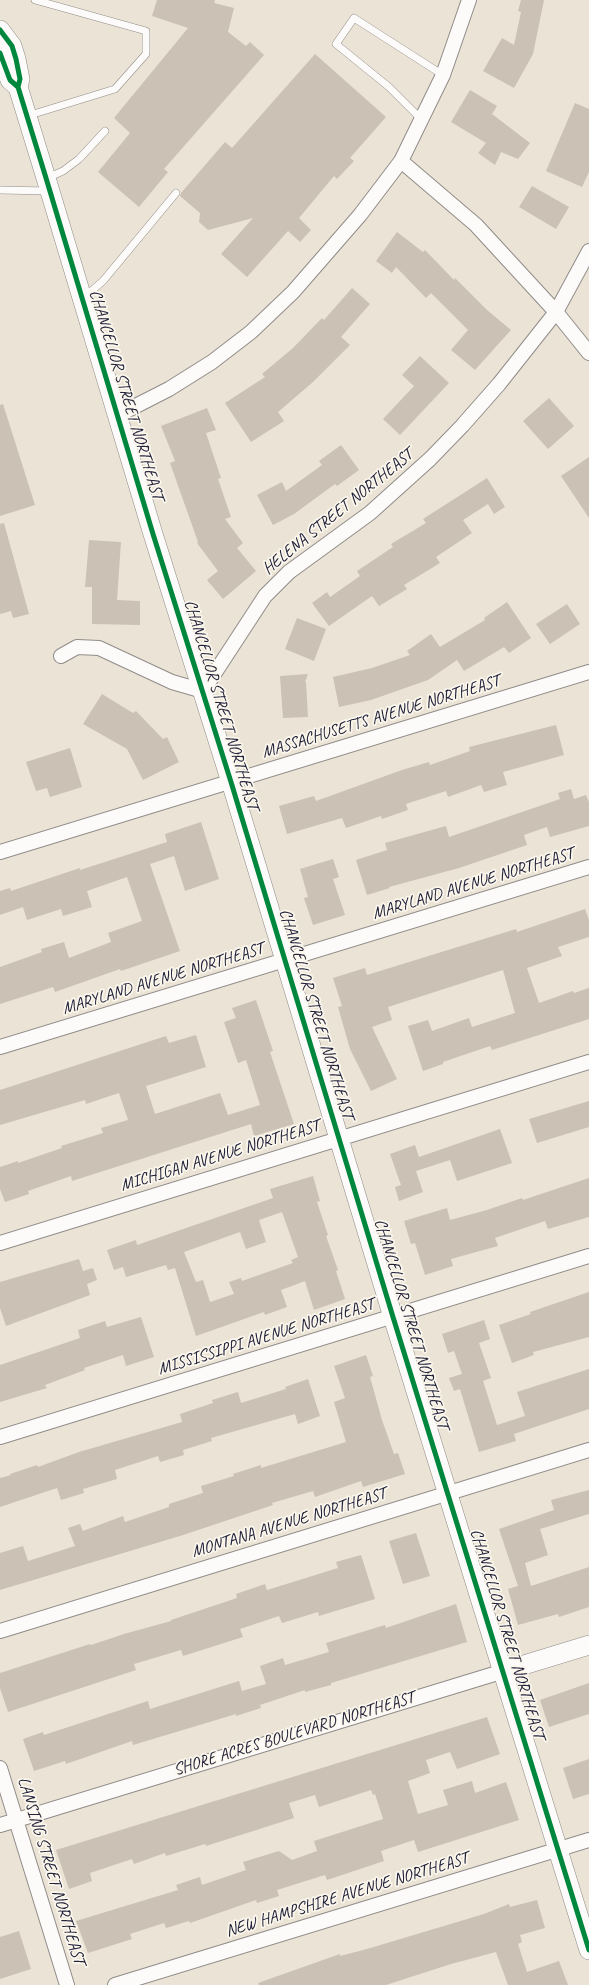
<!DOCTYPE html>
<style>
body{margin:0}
canvas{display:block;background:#ebe3d5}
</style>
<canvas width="589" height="1985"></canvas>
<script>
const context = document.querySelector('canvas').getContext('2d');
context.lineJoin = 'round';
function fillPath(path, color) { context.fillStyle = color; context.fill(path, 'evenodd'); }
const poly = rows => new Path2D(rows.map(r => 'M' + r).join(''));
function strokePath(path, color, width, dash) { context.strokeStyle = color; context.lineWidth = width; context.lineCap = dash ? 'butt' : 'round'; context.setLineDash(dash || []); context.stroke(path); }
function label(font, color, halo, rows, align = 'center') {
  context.font = font + ' Caveat,sans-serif'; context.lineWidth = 3.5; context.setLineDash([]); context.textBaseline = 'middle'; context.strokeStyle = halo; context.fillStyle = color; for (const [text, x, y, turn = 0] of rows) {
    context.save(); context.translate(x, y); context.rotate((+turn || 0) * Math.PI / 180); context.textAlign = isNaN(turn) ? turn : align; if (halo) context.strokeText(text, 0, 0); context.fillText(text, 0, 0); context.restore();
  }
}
fillPath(poly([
 [157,0,215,0,214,3,234,8,228,32,246,46,250,42,264,55,164,169,168,172,139,207,98,172,130,133,114,118,188,28,152,16],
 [521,0,544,0,533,54,514,88,483,71,502,38,514,45,521,12,518,11],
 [315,54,386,117,350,158,354,161,337,179,334,176,299,218,311,230,300,242,288,231,247,277,221,254,253,218,208,230,199,222,200,213,180,196,181,193,225,142,232,148],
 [470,90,497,106,492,114,530,143,518,159,501,152,495,165,478,153,486,143,451,122],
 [575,103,589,109,589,172,582,187,546,171],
 [532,186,569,207,556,229,519,207],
 [397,232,423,252,425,250,454,280,455,278,487,310,511,330,475,370,451,350,468,330,431,293,426,298,396,267,392,273,376,261],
 [352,288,370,304,341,337,350,345,313,382,278,412,284,421,251,442,225,403,265,377,262,374,293,348,322,318,324,320],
 [420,356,449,383,400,435,383,419,414,386,402,375],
 [549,398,574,426,548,449,523,421],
 [3,404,35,505,0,516,0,405],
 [207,408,216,430,206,433,221,478,218,479,231,517,225,519,243,543,237,548,256,571,223,599,207,580,218,571,197,543,198,542,170,463,175,461,161,426],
 [341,445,359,470,337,486,335,484,294,514,273,525,257,495,282,482,286,491,322,465,319,461],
 [589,457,589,518,561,476],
 [487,478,505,507,494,514,488,504,463,520,472,533,436,557,440,563,404,585,407,589,379,606,372,596,329,626,312,603,327,592,330,597,360,576,357,571,393,547,391,544,426,523,423,519],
 [4,523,29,614,13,618,11,611,0,614,0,524],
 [89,540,121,542,117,600,140,601,140,625,92,624,92,587,85,587],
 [507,602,531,638,509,653,504,647,464,671,457,660,428,680,371,700,339,707,333,677,372,668,410,655,407,651,431,634,440,647,485,620,484,618],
 [567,604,580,624,550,644,536,624],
 [297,618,326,629,314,661,285,649],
 [308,674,305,682,306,682,308,717,283,718,280,676],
 [102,694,133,713,136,711,163,739,167,737,179,762,143,780,127,749,83,724],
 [556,725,564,755,503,772,507,785,484,792,481,785,448,797,446,791,406,804,408,810,382,819,381,816,346,828,342,818,287,834,279,806,314,796,316,801,402,770,429,762,430,765,470,751,469,747],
 [70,748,82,787,50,797,47,788,36,791,26,762],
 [571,789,574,799,586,795,589,802,589,826,550,837,547,827,524,835,527,845,459,868,389,887,390,888,367,895,356,860,387,850,385,843,446,826,449,837,560,799,558,793],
 [201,822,219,879,185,891,174,856,150,864,180,951,121,971,120,969,55,992,53,987,0,1004,0,967,42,952,41,949,64,942,69,958,111,942,108,933,142,921,127,877,87,891,92,907,63,916,61,909,27,920,23,907,0,915,0,891,10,888,11,891,80,868,80,870,167,842,165,834],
 [333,859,339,877,333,879,345,915,313,925,304,898,308,897,300,869],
 [585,909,589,920,589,937,558,947,562,956,527,968,539,1003,573,991,574,993,589,988,589,1019,492,1050,490,1046,443,1062,443,1064,423,1071,408,1026,428,1020,432,1031,469,1018,472,1027,515,1013,503,970,388,1007,392,1020,372,1027,397,1079,371,1091,350,1049,338,1007,342,1006,333,978,365,968,367,975,516,929,517,932],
 [256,1000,273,1051,270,1052,294,1124,254,1136,251,1124,72,1181,71,1176,28,1191,29,1194,5,1202,0,1189,0,1167,18,1161,18,1163,62,1148,61,1146,103,1133,101,1128,128,1120,119,1093,86,1104,85,1100,0,1125,0,1090,166,1036,169,1043,196,1035,206,1067,146,1086,155,1114,220,1093,228,1115,260,1105,246,1060,238,1063,224,1022,236,1018,232,1008],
 [589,1101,589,1127,537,1143,529,1119],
 [500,1129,512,1163,457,1181,450,1160,416,1171,423,1192,399,1201,395,1187,401,1185,390,1154,415,1145,419,1157],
 [313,1176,320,1201,317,1202,328,1235,326,1236,338,1270,336,1271,345,1299,314,1310,305,1281,281,1290,287,1307,265,1315,264,1312,196,1336,175,1268,168,1270,166,1265,126,1277,123,1267,114,1270,107,1250,136,1240,137,1245,273,1198,270,1189],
 [282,1212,298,1257,291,1260,293,1263,242,1281,241,1278,229,1282,234,1294,210,1302,203,1280,196,1282,184,1252,240,1232,246,1249,266,1242,259,1220],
 [589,1178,589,1217,548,1229,545,1221,495,1238,498,1246,451,1259,453,1266,425,1275,415,1243,411,1244,404,1221,447,1208,450,1220,487,1210,522,1198,523,1200],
 [79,1259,83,1271,93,1268,97,1280,87,1284,90,1295,6,1326,0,1308,0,1282],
 [589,1292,589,1337,533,1352,534,1355,512,1363,499,1325,531,1314,530,1312],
 [141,1317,154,1357,126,1366,123,1355,84,1368,85,1370,45,1385,47,1388,0,1402,0,1365,80,1338,78,1330,105,1321,107,1327],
 [484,1320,490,1339,479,1343,491,1378,483,1381,497,1425,525,1416,517,1392,589,1369,589,1409,514,1434,516,1441,479,1452,460,1389,454,1391,449,1378,462,1374,454,1351,448,1353,442,1334],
 [366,1355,373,1376,370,1377,382,1420,394,1454,398,1453,405,1474,363,1487,361,1481,315,1497,313,1491,272,1503,273,1505,180,1536,0,1590,0,1553,23,1546,28,1561,75,1546,68,1528,80,1524,83,1531,123,1516,125,1522,169,1507,169,1504,203,1493,201,1486,234,1476,233,1474,261,1465,261,1468,346,1442,334,1402,345,1398,334,1366],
 [308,1379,320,1416,298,1424,295,1414,211,1438,212,1441,183,1450,184,1455,160,1462,158,1456,115,1470,117,1479,83,1489,84,1493,61,1500,57,1488,0,1507,0,1478,11,1475,10,1474,37,1465,38,1467,79,1452,182,1422,180,1414,213,1403,212,1400,238,1392,241,1403,286,1389,285,1387],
 [589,1490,589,1514,540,1529,548,1555,525,1563,531,1586,589,1567,589,1607,559,1617,558,1614,518,1625,508,1589,518,1586,499,1529,554,1510,551,1500],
 [416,1533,430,1576,403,1584,389,1541],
 [361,1555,375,1599,319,1616,318,1612,282,1623,279,1616,240,1629,243,1637,183,1656,181,1650,134,1664,136,1670,8,1712,0,1688,0,1673,90,1644,91,1645,124,1634,171,1621,171,1620,237,1598,236,1594,265,1584,267,1590,338,1568,336,1562],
 [456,1604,467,1642,331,1683,331,1685,305,1692,305,1690,260,1705,261,1708,236,1716,236,1714,133,1745,132,1741,66,1764,65,1761,34,1771,23,1739,43,1732,44,1735,148,1701,150,1709,239,1681,242,1691,266,1684,260,1666,283,1658,285,1665,329,1652,326,1643,385,1625,386,1628],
 [589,1683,589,1714,549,1727,540,1700],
 [487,1717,500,1754,457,1769,450,1752,426,1760,430,1773,408,1781,418,1814,448,1805,443,1790,472,1781,475,1793,506,1782,519,1820,418,1852,414,1840,381,1851,384,1861,327,1880,325,1875,277,1890,279,1896,257,1903,256,1900,190,1923,189,1921,166,1928,164,1923,130,1934,132,1939,88,1953,76,1921,178,1890,176,1885,200,1877,202,1885,246,1870,243,1862,279,1851,292,1860,317,1851,314,1841,383,1819,375,1794,373,1795,371,1790,319,1807,315,1795,289,1803,294,1818,206,1846,205,1844,166,1856,165,1853,134,1864,132,1859,90,1873,92,1881,69,1889,56,1850],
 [589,1759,589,1794,573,1799,563,1768],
 [537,1900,545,1928,520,1935,522,1942,518,1944,527,1972,559,1961,568,1985,508,1985,496,1952,451,1964,386,1985,259,1985,258,1983,340,1954,340,1956,367,1949,484,1914,509,1904,510,1907],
 [19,1931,31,1969,0,1979,0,1937]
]), '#cbc1b5');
const lane = poly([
 [27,116,115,89,146,54,146,31,35,0],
 [421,119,389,87,336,44,354,18,443,75],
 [47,178,63,171,79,159,105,131],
 [0,190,48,191],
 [83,298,103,281,176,193]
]);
const street = poly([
 [401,161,476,225,556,312,589,353],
 [118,415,169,389,212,362,251,332,293,292,360,215,401,161,443,75,469,0],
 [61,656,77,647,99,648,172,682,203,691,265,596,289,572,370,513,430,459,462,426,499,384,556,312,589,251],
 [0,852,589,672],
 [0,1047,589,867],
 [0,1243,589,1062],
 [0,1437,589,1256],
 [0,1631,589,1450],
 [0,1768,67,1985],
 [0,1825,504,1671],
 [115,1985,589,1840]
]);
const secondary = poly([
 [0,30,12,46,16,59,20,79,18,87],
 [0,53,10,80,18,87,46,178,153,534,231,782,393,1317,589,1950],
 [504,1671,589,1645]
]);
strokePath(lane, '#908c89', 8);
strokePath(street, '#908c89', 16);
strokePath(secondary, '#908c89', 20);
strokePath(lane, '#fcfbf9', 7);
strokePath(street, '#fcfbf9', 14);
strokePath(secondary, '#fcfbf9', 19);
strokePath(poly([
 [0,30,12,46,16,59,20,79,18,87],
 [0,53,10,80,18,87,46,178,153,534,231,782,393,1317,589,1950]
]), '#00873e', 5);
label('17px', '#22223b', '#fbf7ec', [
 ["CHANCELLOR STREET NORTHEAST",126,395,73],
 ["HELENA STREET NORTHEAST",338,512,-39],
 ["CHANCELLOR STREET NORTHEAST",221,705,73],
 ["MASSACHUSETTS AVENUE NORTHEAST",381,717,-17],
 ["MARYLAND AVENUE NORTHEAST",473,884,-17],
 ["MARYLAND AVENUE NORTHEAST",163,979,-17],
 ["CHANCELLOR STREET NORTHEAST",316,1014,73],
 ["MICHIGAN AVENUE NORTHEAST",220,1156,-17],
 ["CHANCELLOR STREET NORTHEAST",411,1324,73],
 ["MISSISSIPPI AVENUE NORTHEAST",266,1337,-17],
 ["MONTANA AVENUE NORTHEAST",289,1523,-17],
 ["CHANCELLOR STREET NORTHEAST",507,1634,73],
 ["SHORE ACRES BOULEVARD NORTHEAST",294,1734,-17],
 ["LANSING STREET NORTHEAST",51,1871,73],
 ["NEW HAMPSHIRE AVENUE NORTHEAST",347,1895,-17]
]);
</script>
